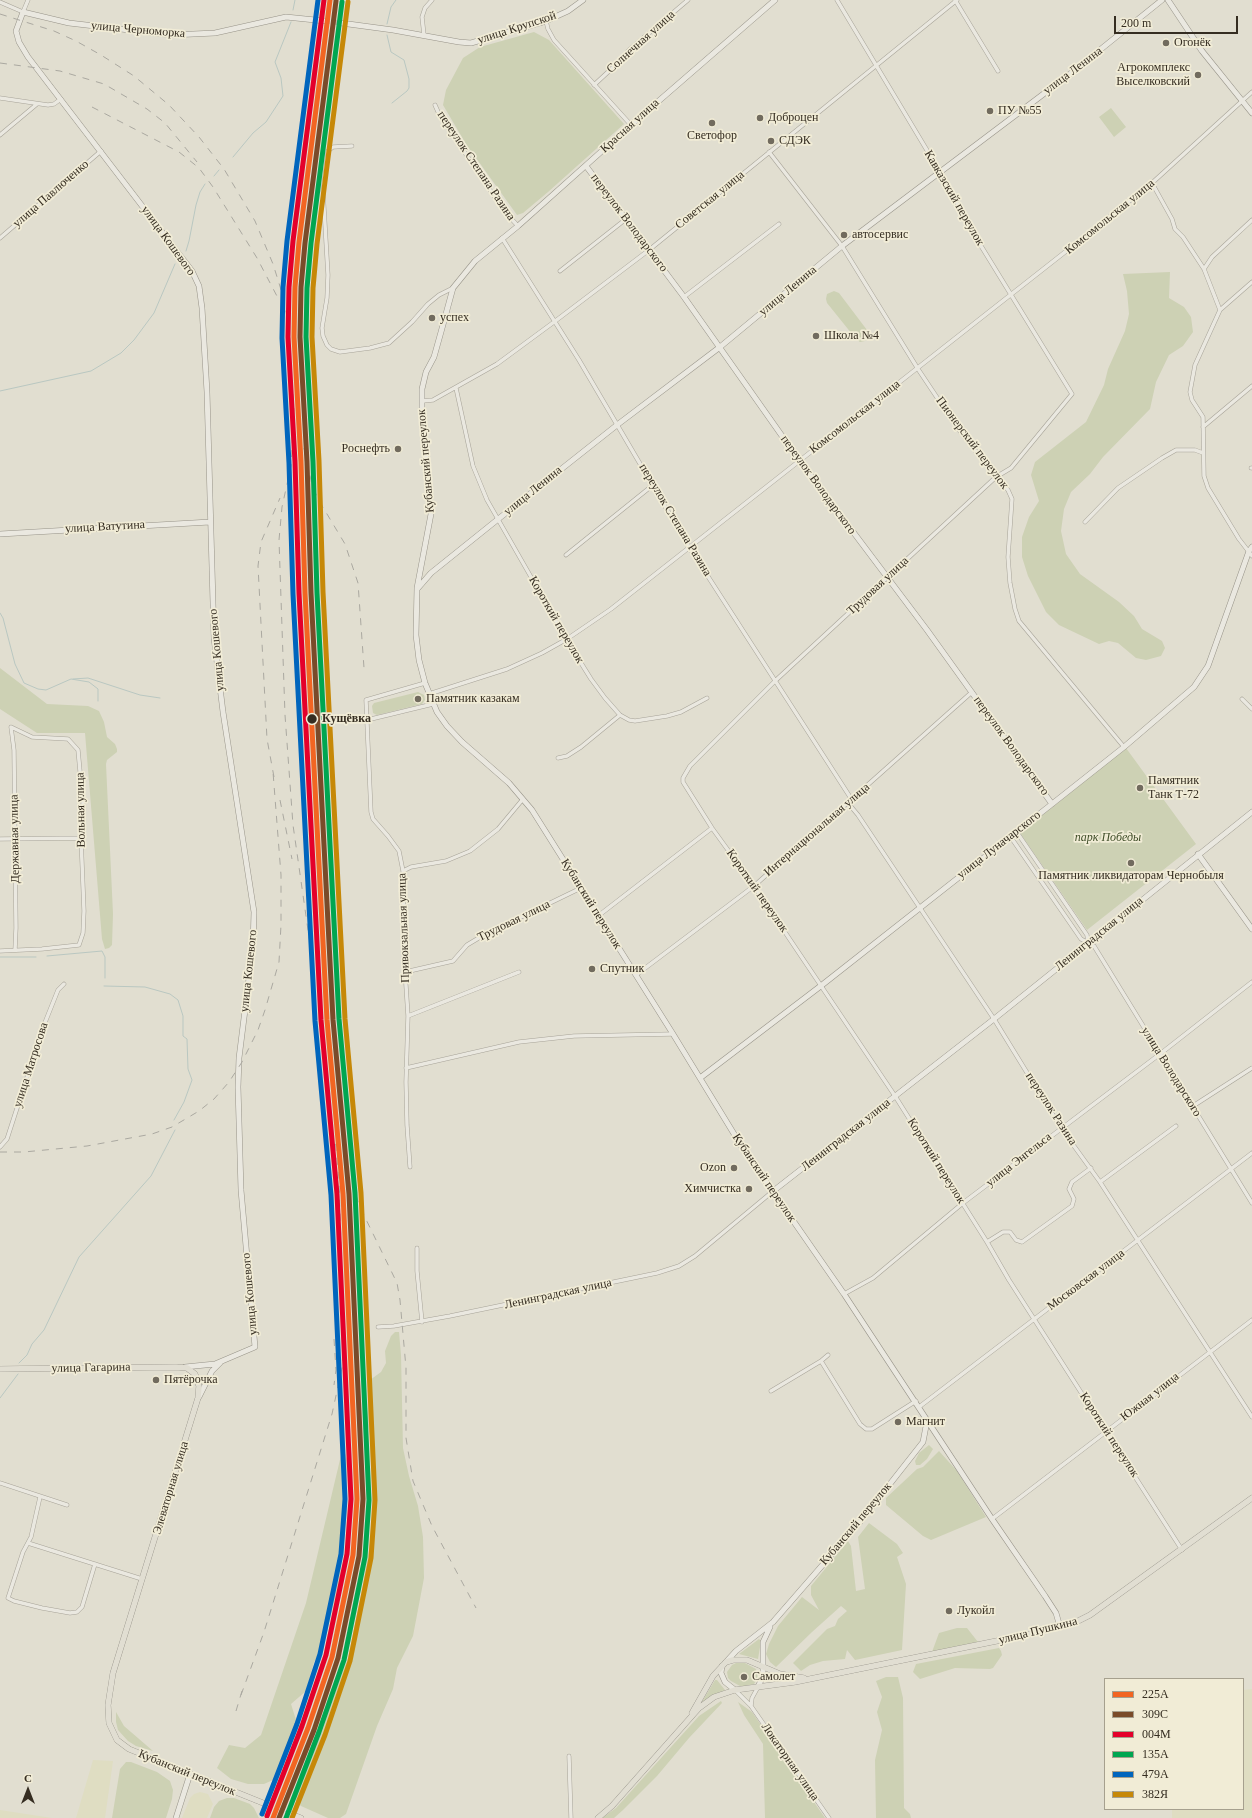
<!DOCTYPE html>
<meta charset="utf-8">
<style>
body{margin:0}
#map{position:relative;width:1252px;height:1818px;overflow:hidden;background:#e1ded0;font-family:Georgia,serif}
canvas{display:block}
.legend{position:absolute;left:1104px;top:1678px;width:140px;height:132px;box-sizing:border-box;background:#f1ecd6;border:1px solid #a6a08e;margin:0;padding:5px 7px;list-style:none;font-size:12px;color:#352d21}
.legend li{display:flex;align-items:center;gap:8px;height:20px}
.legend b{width:20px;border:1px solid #a6a08e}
.north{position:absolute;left:8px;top:1770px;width:40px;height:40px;-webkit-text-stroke:3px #f1ecd6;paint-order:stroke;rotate:0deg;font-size:11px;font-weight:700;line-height:16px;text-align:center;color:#352d21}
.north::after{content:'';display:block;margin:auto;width:14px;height:18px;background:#352d21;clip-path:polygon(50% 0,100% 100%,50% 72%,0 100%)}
.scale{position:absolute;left:1114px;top:16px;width:124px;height:18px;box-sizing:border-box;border:2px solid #352d21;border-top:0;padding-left:5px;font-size:12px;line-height:14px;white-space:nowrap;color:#352d21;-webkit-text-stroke:3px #f1ecd6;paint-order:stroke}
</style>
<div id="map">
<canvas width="1252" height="1818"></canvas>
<ul class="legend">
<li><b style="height:5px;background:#f26522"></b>225А</li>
<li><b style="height:5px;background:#7a4b2a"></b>309С</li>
<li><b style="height:5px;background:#e4002b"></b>004М</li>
<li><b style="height:5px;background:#00a651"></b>135А</li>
<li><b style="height:5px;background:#0065bd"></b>479А</li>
<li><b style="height:5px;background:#c68808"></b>382Я</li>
</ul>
<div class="north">С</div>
<div class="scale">200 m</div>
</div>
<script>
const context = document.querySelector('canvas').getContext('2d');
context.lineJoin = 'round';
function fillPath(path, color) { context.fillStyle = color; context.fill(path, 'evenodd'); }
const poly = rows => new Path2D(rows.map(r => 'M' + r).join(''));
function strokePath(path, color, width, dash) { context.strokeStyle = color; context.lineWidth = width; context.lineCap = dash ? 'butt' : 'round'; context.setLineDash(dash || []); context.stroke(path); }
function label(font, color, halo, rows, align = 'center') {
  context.font = font + ' Georgia,serif'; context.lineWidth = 3.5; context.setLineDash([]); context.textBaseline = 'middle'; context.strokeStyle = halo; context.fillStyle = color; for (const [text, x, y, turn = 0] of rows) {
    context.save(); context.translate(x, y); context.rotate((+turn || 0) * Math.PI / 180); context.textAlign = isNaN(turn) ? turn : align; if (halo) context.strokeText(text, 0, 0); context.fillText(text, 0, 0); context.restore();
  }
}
fillPath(poly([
 [1252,1689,1252,1818,1172,1818,1172,1809,1243,1809,1243,1690],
 [93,1760,113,1761,105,1818,76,1818],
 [200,1792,208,1794,213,1804,207,1818,182,1818,190,1798,194,1794],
 [0,1810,52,1818,0,1818]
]), '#dfddc2');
fillPath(poly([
 [534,32,549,40,624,124,548,192,523,213,517,215,466,144,443,105,446,90,463,58,480,47],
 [1111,108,1126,127,1114,137,1099,117],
 [1170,272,1169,298,1184,307,1191,317,1193,332,1183,346,1169,355,1156,382,1150,409,1103,457,1090,474,1071,492,1064,509,1061,531,1066,554,1080,574,1119,602,1134,616,1142,629,1162,641,1165,648,1161,656,1146,660,1136,658,1118,643,1109,641,1099,644,1059,625,1046,612,1028,576,1022,557,1022,537,1029,517,1039,501,1031,475,1035,462,1086,422,1104,385,1108,369,1125,331,1129,314,1127,291,1123,274],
 [834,291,839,293,867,330,869,335,865,341,860,342,856,339,827,303,826,299,827,294],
 [0,668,47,704,88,706,99,711,104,722,107,737,115,744,117,749,117,752,107,760,106,764,113,914,112,945,109,948,105,949,102,939,85,733,37,733,0,709],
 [418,692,424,695,425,700,422,704,377,715,373,713,372,706,374,703],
 [1126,748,1196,844,1087,930,1020,833],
 [395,1332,399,1332,401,1355,403,1448,409,1476,418,1506,423,1537,424,1578,413,1636,397,1668,393,1689,377,1726,346,1814,340,1818,328,1818,301,1806,296,1801,296,1792,348,1658,361,1595,373,1526,370,1436,367,1421,370,1380,381,1372,386,1363,385,1351,391,1336],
 [929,1445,933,1449,927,1459,920,1465,916,1465,915,1461,919,1453],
 [343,1447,347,1459,347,1511,340,1578,323,1648,314,1662,306,1691,291,1704,297,1723,295,1733,278,1775,273,1780,264,1784,248,1784,231,1779,217,1768,229,1745,245,1748,261,1735,306,1603],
 [939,1451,957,1471,986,1517,931,1540,923,1536,886,1505,886,1498,917,1469,923,1467],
 [869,1523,897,1544,903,1553,897,1557,906,1584,902,1650,855,1660,847,1650,845,1659,823,1661,810,1665,801,1671,793,1663,827,1629,835,1626,838,1619,847,1611,841,1606,812,1632,776,1667,770,1662,766,1654,769,1644,778,1626,802,1597,819,1610,811,1595,811,1586,848,1541,851,1546,856,1591,865,1589,858,1537],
 [957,1628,967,1628,978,1642,932,1652,939,1633],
 [759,1639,761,1641,758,1659,739,1654],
 [999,1648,1001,1651,1002,1655,993,1668,990,1669,955,1668,920,1679,913,1672,916,1664],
 [736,1663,745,1663,756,1669,758,1678,754,1684,746,1686,740,1686,731,1681,728,1678,727,1672,732,1665],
 [886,1677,898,1677,903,1698,904,1808,910,1814,911,1818,876,1818,875,1760,882,1730,877,1712,882,1697,876,1681],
 [715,1680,717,1680,725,1690,699,1707],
 [721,1701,722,1703,689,1738,657,1776,623,1810,614,1818,602,1818,616,1808,699,1716],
 [738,1702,752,1712,825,1818,765,1818,763,1744,744,1715],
 [116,1712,124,1726,153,1751,136,1746,128,1741,118,1730,116,1722],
 [126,1762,131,1762,157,1772,170,1781,173,1790,172,1799,166,1818,112,1818,120,1769],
 [227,1798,234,1798,250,1804,254,1808,259,1818,210,1818,214,1807,219,1801]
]), '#cdd1b4');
strokePath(poly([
 [293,10,295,0],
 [387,24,391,7,396,0],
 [387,35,391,52,404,60,409,79,409,88,407,91,392,103],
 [233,157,253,133,266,122,283,96,281,78,275,62,291,22],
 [214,176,219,170],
 [186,251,189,241,196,205,200,192,205,184],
 [0,391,91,371,121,353,134,340,154,313,175,264],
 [0,613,3,618,15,664,24,683,38,689,46,690,71,679,89,682,98,689,98,701],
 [73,679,88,678,140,695,160,698],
 [47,956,102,951,105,957,105,978],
 [0,957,36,957],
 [104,986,145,987,170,994,178,1000,183,1016,183,1036,187,1039,188,1069,192,1080,184,1102,174,1120],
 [19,1363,27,1355,32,1344,44,1330,79,1257,151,1176,175,1130],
 [0,1398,18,1374]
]), '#b9c7c1', 1);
strokePath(poly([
 [325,21,341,23]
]), '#bfbbad', 5, [5, 2.5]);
const street = poly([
 [837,0,940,172,978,241,1072,394,1011,468,996,477,775,681,690,766,683,778,683,782,712,828,754,886,895,1096,987,1242,1009,1280,1182,1550],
 [955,0,998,71],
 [0,2,23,12,28,0],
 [546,21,548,29,554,40,631,125],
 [424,35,422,17,425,8,432,0],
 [594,85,621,60,629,50,688,0],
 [0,98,48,105,54,104,61,99],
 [435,105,439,114,504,211,518,226],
 [0,135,37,104],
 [352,146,333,147,328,151,323,191,328,275,327,298,322,328,323,336,327,345,331,349,340,352,370,348,389,343,412,322,428,304,439,295,453,288],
 [769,152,842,246,918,369,956,426,996,477,1008,490,1012,499,1008,557,1010,583,1015,609,1019,621,1124,747],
 [1152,183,1172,219,1175,229,1183,237,1204,269,1220,310,1195,365,1190,392,1192,400,1203,417,1204,476,1208,488,1239,539,1252,556],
 [0,238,101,151],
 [502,238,579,360,689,547,852,800],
 [1204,269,1212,257,1252,220],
 [560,271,626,219],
 [684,297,779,224],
 [1220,310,1252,282],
 [456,388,473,466,487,500,571,647,591,679,605,698,620,715,629,720,635,721,667,716,681,712,707,698],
 [422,401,433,400,497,364,554,322,649,250,957,0],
 [1203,427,1252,386],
 [1251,468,1252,468],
 [1085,522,1118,488,1162,458,1176,450,1195,450,1203,453],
 [566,555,653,485],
 [429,694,507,669,542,653,567,639,611,609,1093,230,1152,183,1252,92],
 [1242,699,1252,709],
 [367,720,433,704],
 [11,727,14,750,16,928,15,950],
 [558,758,567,756,581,747,620,715],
 [848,803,858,815,994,1019,1061,1128,1100,1182,1252,1417],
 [1016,831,1087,935,1088,943],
 [1010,836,1081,939,1094,946,1252,1203],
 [0,839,81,838],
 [403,871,411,867,446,861,470,851,498,829,523,799],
 [598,916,712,828],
 [0,951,42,949,79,945,83,933,84,911,81,838,83,803,78,750,68,739,32,737,11,727],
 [405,972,453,961,467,945,482,936,581,888],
 [636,975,754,886,972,692],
 [408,1016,519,972],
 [406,1068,519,1042,574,1036,673,1034],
 [1193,1106,1252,1068],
 [0,1147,7,1139,44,1025,58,990,64,984],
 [410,1167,407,1125,406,1082,408,1016,404,955,403,871,399,851,388,836,373,819,371,812,366,700,425,683],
 [1100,1182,1176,1126],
 [987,1242,1003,1232,1010,1232,1016,1240,1022,1242,1072,1206,1074,1199,1069,1189,1072,1182,1091,1168],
 [417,1248,417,1271,422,1322],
 [844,1294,873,1278,963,1203,1160,1054,1252,982],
 [378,1327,394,1326,450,1316,657,1273,679,1266,695,1256,772,1192],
 [821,1361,860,1424,866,1429,872,1429,916,1401],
 [771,1391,821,1361,828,1355],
 [919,1407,1252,1153],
 [0,1483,67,1505],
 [40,1497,31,1537,23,1552,8,1598,14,1601,42,1608,70,1613,77,1612,82,1607,95,1564],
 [992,1519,1252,1320],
 [28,1543,142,1579],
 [735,1690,751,1706,829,1818],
 [751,1706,752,1698,758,1687],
 [569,1756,571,1818]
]);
const secondary = poly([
 [775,0,631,125,518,226,475,261,453,288,441,332,434,357,426,372,422,389,422,416,431,514,417,588,416,635,419,660,425,683,437,712,447,726,462,742,509,783,532,810,673,1034,742,1147,844,1294,992,1519,1045,1596,1056,1613,1060,1627],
 [1168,0,1202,51,1252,113],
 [341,23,393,30,459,42,471,43,546,21,568,11,583,0],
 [586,166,684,297,799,460,927,630,1052,804],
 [0,534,210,522],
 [418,588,431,573,497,520,617,425,720,347,842,246,1070,74,1162,0],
 [1198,854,1252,929],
 [700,1078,822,985,1052,804,1124,747,1194,687,1208,666,1249,551,1252,547],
 [772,1192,994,1019,1252,812],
 [185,1367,215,1364,255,1347,241,1190,238,1087,239,1058,253,946,254,912,223,712,214,638,207,392,202,308,199,286,192,271,28,57,19,42,16,31,23,12,69,23,172,35,215,33,286,17,325,21],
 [199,1397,212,1371,220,1363],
 [726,1662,736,1651,773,1622,860,1522,923,1442,927,1421],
 [722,1666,721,1673,725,1682,735,1690],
 [758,1687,762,1678,763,1673,763,1642,770,1627],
 [176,1818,190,1774]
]);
const primary = poly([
 [0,1369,176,1367,187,1368,195,1374,199,1386,198,1398,113,1673,108,1705,109,1723,117,1740,129,1749,268,1805],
 [692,1713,713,1676,726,1662,733,1660,747,1660,780,1674,804,1678],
 [288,1813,301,1818],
 [598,1818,612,1806,699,1708,714,1697,735,1690,795,1682,1026,1635,1072,1624,1090,1615,1252,1498]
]);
strokePath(street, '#a7a398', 4.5);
strokePath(secondary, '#979388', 6);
strokePath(primary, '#8c887f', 6);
strokePath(street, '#eae8e0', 3.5);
strokePath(secondary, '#eae8e0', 5);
strokePath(primary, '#e1ded2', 5.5);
strokePath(poly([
 [0,14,54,31,76,41,101,55,134,76,169,105,199,137,224,169,255,221,273,264,283,296,288,322,294,410,291,466,282,507,279,540,285,715,293,825,315,979],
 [0,63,60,71,104,84,147,109,165,123,197,162],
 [92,107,179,152,199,168,213,187,257,258,279,300],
 [304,448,312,485,318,499,345,544,358,583,364,668],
 [274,777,267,739,258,566,261,542,280,498],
 [280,800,292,859],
 [0,1152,24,1152,87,1146,152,1134,172,1127,199,1111,214,1099,229,1082,242,1062,258,1030,265,1010,279,962,281,925,281,875,273,772],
 [351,1168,353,1185,359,1205,397,1283,400,1300,406,1368,406,1438,413,1481,432,1526,476,1608],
 [334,1339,336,1370,334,1385],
 [241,1695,264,1632,332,1414,342,1368,344,1345,339,1180,335,1139],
 [236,1711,242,1691]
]), '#aaa8a0', 1, [7, 7]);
strokePath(poly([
 [273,1818,308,1728,332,1657,353,1555,357,1499,343,1194,327,1020,305,593,301,462,294,337,295,287,299,242,330,0]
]), '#f26522', 5);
strokePath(poly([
 [279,1818,314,1730,338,1658,359,1556,363,1499,349,1194,333,1020,311,593,307,462,300,337,301,287,305,243,336,1]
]), '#7a4b2a', 5);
strokePath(poly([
 [267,1816,302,1726,326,1655,347,1554,351,1499,337,1194,321,1020,299,593,295,462,288,337,289,287,293,241,324,0]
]), '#e4002b', 5);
strokePath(poly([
 [286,1818,319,1732,344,1660,365,1557,369,1500,355,1193,339,1019,317,593,313,462,306,337,307,288,311,243,342,2]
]), '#00a651', 5);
strokePath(poly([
 [262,1814,297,1724,320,1654,341,1554,345,1499,331,1195,315,1021,293,594,289,463,282,338,283,287,287,241,318,0]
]), '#0065bd', 5);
strokePath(poly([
 [292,1818,325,1735,350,1661,371,1558,375,1500,361,1193,345,1019,323,592,319,461,312,337,313,288,317,244,348,2]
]), '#c68808', 5);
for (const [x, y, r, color] of [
 [1166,43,4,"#716b5e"],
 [1198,75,4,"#716b5e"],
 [990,111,4,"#716b5e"],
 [760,118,4,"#716b5e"],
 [712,123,4,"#716b5e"],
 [771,141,4,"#716b5e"],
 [844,235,4,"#716b5e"],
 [432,318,4,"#716b5e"],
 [816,336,4,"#716b5e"],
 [398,449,4,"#716b5e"],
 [418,699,4,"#716b5e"],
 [312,719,5.5,"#352d21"],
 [1140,788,4,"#716b5e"],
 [1131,863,4,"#716b5e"],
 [592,969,4,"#716b5e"],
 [734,1168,4,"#716b5e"],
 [749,1189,4,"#716b5e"],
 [156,1380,4,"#716b5e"],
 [898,1422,4,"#716b5e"],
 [949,1611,4,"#716b5e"],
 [744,1677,4,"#716b5e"]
]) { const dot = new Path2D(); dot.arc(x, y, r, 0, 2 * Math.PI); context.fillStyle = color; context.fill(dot); strokePath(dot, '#f1ecd6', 1.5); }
label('12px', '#352d21', '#f1ecd6', [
 ["улица Крупской",517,28,-18],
 ["улица Черноморка",138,30,5],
 ["Солнечная улица",641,42,-42],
 ["улица Ленина",1073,71,-37],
 ["Красная улица",630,126,-42],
 ["переулок Степана Разина",476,166,56],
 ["улица Павлюченко",51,194,-41],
 ["Кавказский переулок",954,198,60],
 ["Советская улица",710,200,-39],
 ["Комсомольская улица",1110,217,-39],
 ["переулок Володарского",629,223,53],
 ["улица Кошевого",168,241,54],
 ["улица Ленина",788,291,-40],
 ["Комсомольская улица",855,417,-38],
 ["Пионерский переулок",972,443,53],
 ["Кубанский переулок",426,461,-95],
 ["переулок Володарского",818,485,54],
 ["улица Ленина",533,491,-39],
 ["переулок Степана Разина",675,520,59],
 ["улица Ватутина",105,527,-3],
 ["Трудовая улица",878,586,-43],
 ["Короткий переулок",556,620,60],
 ["улица Кошевого",217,650,-95],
 ["переулок Володарского",1011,746,54],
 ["Вольная улица",81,810,-91],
 ["Интернациональная улица",817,830,-41],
 ["Державная улица",15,839,-91],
 ["улица Луначарского",999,845,-38],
 ["Короткий переулок",757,891,55],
 ["Кубанский переулок",591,904,58],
 ["Трудовая улица",514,921,-26],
 ["Привокзальная улица",404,928,-92],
 ["Ленинградская улица",1099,934,-39],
 ["улица Кошевого",249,971,-84],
 ["улица Матросова",31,1065,-72],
 ["улица Володарского",1171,1072,58],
 ["переулок Разина",1051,1109,57],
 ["Ленинградская улица",846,1135,-38],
 ["улица Энгельса",1019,1160,-38],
 ["Короткий переулок",936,1161,58],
 ["Кубанский переулок",764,1178,56],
 ["Московская улица",1086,1280,-37],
 ["улица Кошевого",250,1294,-95],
 ["Ленинградская улица",558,1294,-12],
 ["улица Гагарина",91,1368,-1],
 ["Южная улица",1150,1397,-38],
 ["Короткий переулок",1109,1435,57],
 ["Элеваторная улица",171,1488,-73],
 ["Кубанский переулок",856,1524,-50],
 ["улица Пушкина",1038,1631,-14],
 ["Локаторная улица",790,1762,55],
 ["Кубанский переулок",187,1773,22]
]);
label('12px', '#352d21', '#f1ecd6', [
 ["Огонёк",1174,43],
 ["Агрокомплекс",1190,68,"right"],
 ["Выселковский",1190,82,"right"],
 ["ПУ №55",998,111],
 ["Доброцен",768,118],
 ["Светофор",712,136,"center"],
 ["СДЭК",779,141],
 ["автосервис",852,235],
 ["успех",440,318],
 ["Школа №4",824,336],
 ["Роснефть",390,449,"right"],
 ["Памятник казакам",426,699],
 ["Памятник",1148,781],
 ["Танк Т-72",1148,795],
 ["Памятник ликвидаторам Чернобыля",1131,876,"center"],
 ["Спутник",600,969],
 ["Ozon",726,1168,"right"],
 ["Химчистка",741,1189,"right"],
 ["Пятёрочка",164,1380],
 ["Магнит",906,1422],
 ["Лукойл",957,1611],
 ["Самолет",752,1677]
], 'left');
label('bold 12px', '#352d21', '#f1ecd6', [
 ["Кущёвка",322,719]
], 'left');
label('italic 12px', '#414f2a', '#f1ecd6', [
 ["парк Победы",1108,838]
]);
</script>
